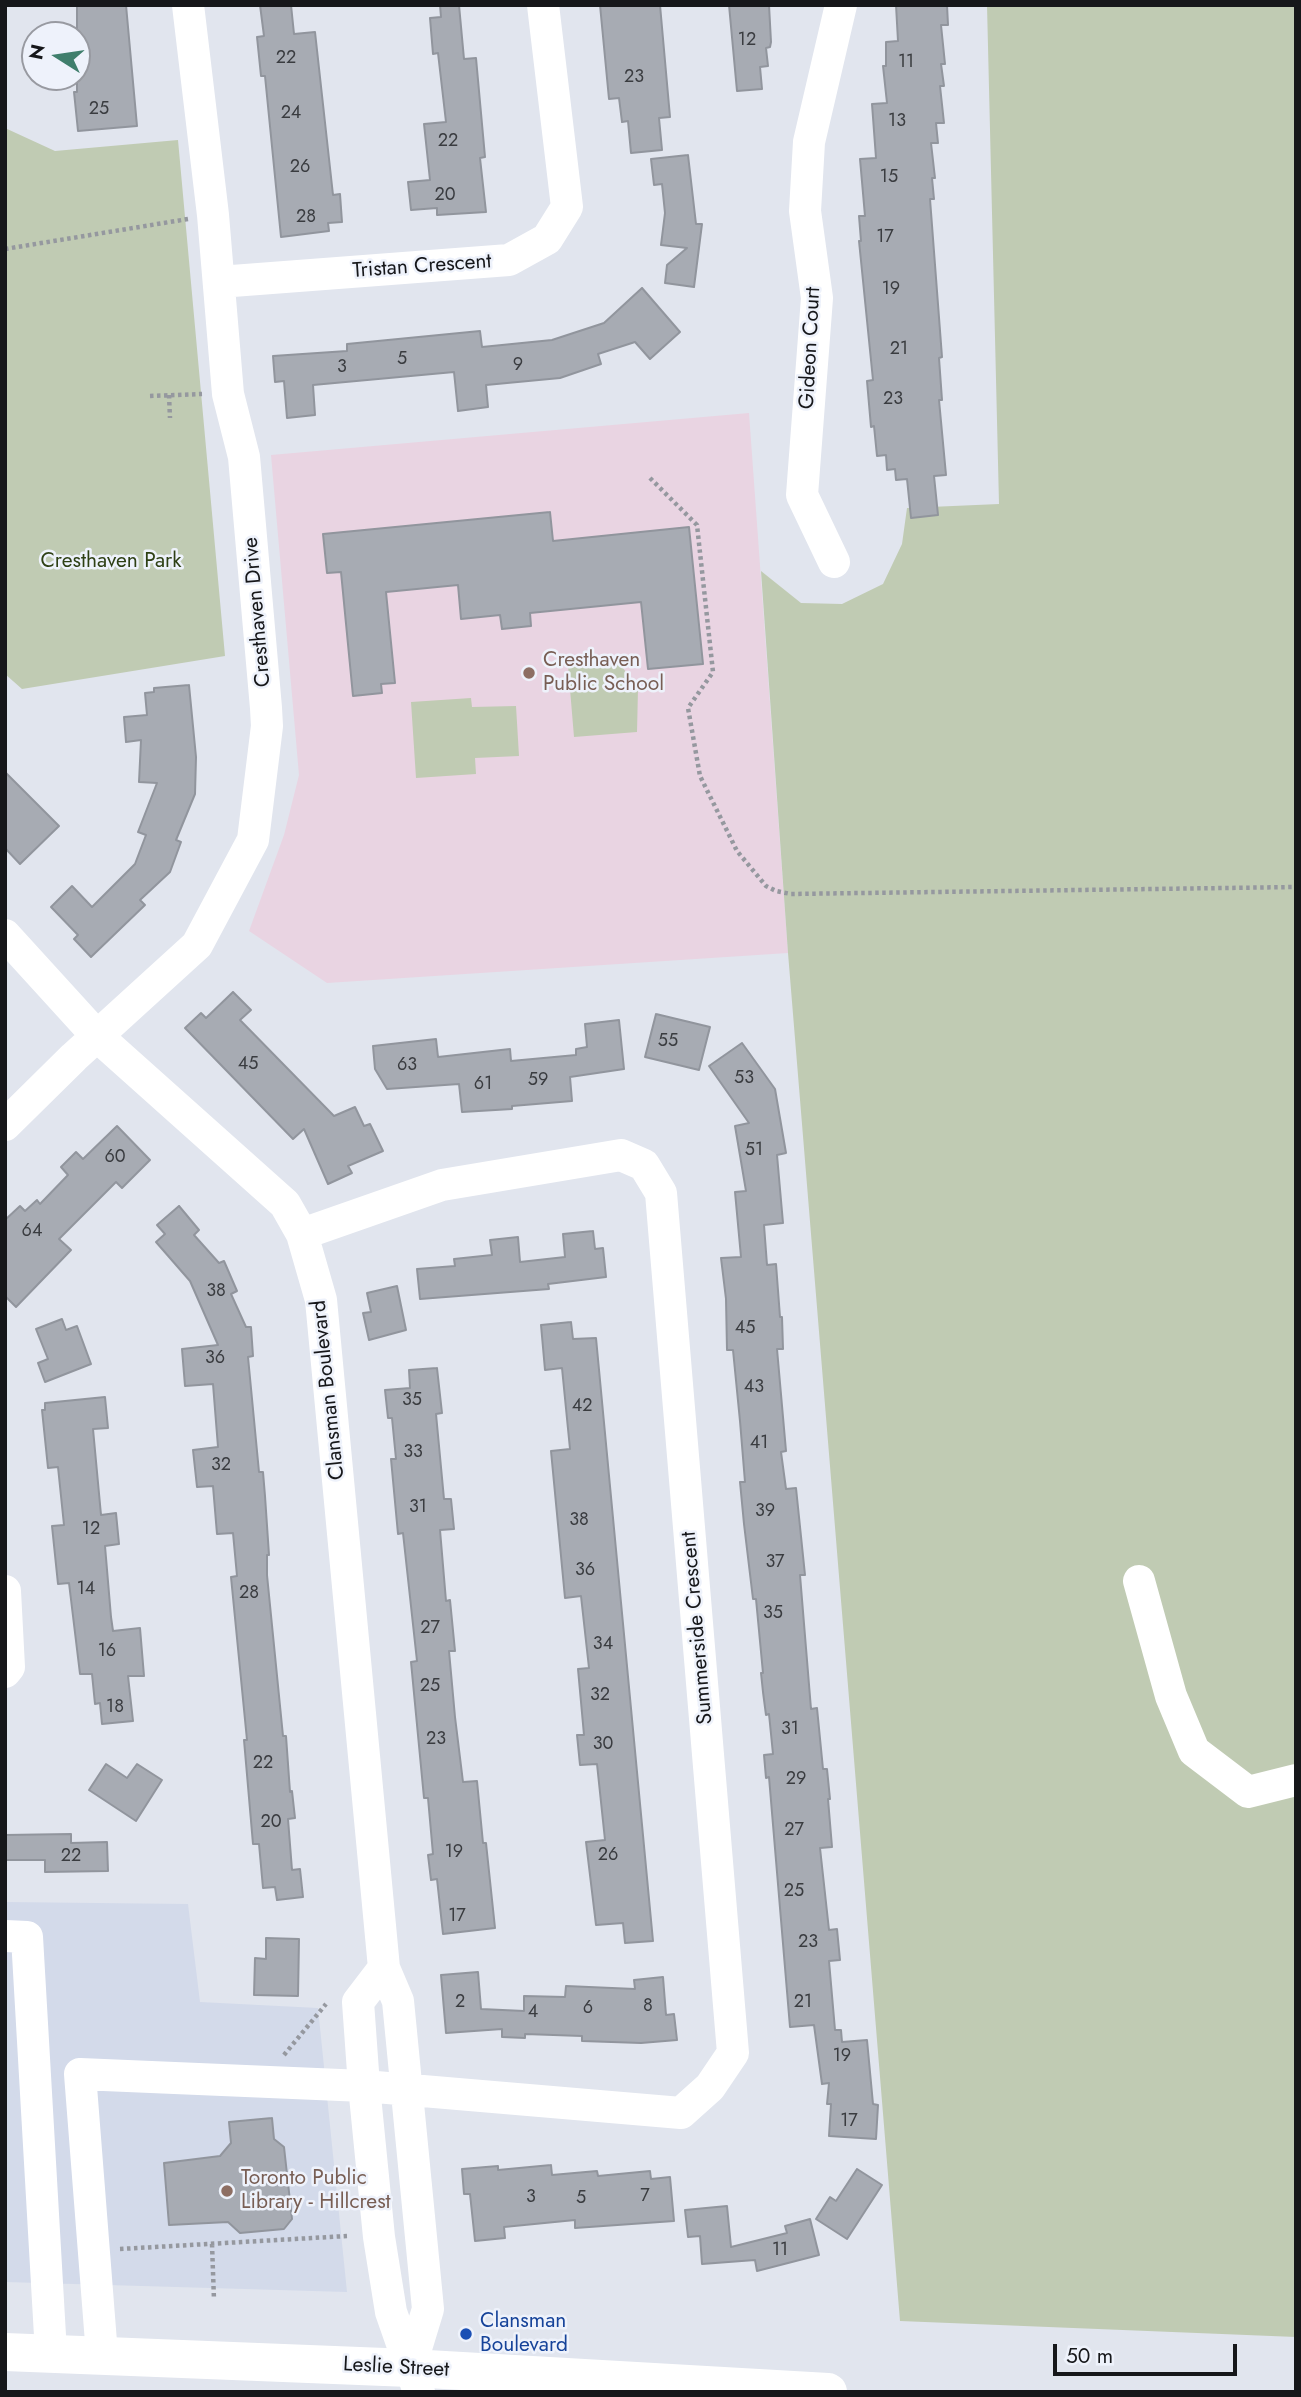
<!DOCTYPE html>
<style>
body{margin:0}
#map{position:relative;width:1301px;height:2397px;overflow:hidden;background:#e1e5ee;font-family:Jost,sans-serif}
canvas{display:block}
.frame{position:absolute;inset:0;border:7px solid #16171a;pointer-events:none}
.north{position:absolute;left:21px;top:21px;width:70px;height:70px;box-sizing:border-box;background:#eef2fb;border:2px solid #989aa1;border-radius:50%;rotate:282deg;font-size:19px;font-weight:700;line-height:28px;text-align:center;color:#16171a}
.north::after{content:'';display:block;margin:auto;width:24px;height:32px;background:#3f7e6c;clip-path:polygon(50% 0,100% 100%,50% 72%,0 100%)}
.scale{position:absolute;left:1053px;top:2344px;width:184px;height:32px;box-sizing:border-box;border:4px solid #16171a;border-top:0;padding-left:9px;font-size:21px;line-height:24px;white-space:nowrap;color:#16171a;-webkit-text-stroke:5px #eef2fb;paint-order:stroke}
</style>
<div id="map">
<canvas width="1301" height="2397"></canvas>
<div class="frame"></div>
<div class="north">N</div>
<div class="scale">50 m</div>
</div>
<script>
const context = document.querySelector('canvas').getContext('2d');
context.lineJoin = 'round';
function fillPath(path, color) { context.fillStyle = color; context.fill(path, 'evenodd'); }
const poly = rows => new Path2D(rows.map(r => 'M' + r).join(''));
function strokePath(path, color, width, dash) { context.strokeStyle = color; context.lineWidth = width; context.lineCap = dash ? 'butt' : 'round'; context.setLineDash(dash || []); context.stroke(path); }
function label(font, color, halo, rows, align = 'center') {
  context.font = font + ' Jost,sans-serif'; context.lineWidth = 5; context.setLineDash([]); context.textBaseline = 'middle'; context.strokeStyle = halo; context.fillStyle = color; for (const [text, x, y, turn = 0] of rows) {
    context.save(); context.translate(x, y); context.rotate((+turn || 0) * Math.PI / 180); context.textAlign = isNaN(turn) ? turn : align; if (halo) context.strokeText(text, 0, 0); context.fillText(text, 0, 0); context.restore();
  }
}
fillPath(poly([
 [5,1902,188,1904,200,2002,318,2008,347,2292,5,2282]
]), '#d3daea');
fillPath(poly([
 [749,413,788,953,327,983,249,931,284,835,299,775,271,455]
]), '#e9d4e2');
fillPath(poly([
 [987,5,1296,5,1296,2337,900,2321,788,953,761,571,801,603,842,604,883,584,902,544,907,508,999,504],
 [5,128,55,151,178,140,225,656,22,689,5,674],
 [618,661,638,689,637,732,574,737,568,665],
 [471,698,472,707,516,706,519,756,475,758,476,774,416,778,411,702]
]), '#c0cbb3');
const building = poly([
 [77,5,126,5,137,126,78,131,74,92,77,92,77,5],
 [260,5,291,5,294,34,315,32,333,195,340,194,342,222,328,223,329,231,281,237,265,76,261,76,257,37,264,36,260,5],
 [440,5,459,5,464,59,476,58,485,157,480,158,486,212,437,215,437,208,411,210,408,182,430,180,424,124,446,122,438,53,433,54,430,18,441,17,440,5],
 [600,5,660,5,670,117,659,118,662,150,631,153,628,121,622,122,619,98,609,99,600,5],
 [729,5,769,5,771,42,770,47,766,48,768,66,760,67,762,89,737,91,729,5],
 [896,5,947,5,948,25,941,25,945,64,941,64,944,86,940,86,944,123,936,123,938,143,931,143,935,178,932,178,934,199,930,199,942,357,939,358,942,400,939,400,946,475,934,476,938,515,911,518,907,479,896,480,895,469,887,470,886,455,877,456,874,426,871,427,867,381,873,380,859,241,861,241,859,216,865,216,860,159,876,158,872,104,887,103,883,66,886,66,886,42,898,41,896,5],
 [688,155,696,224,702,224,694,287,665,283,667,265,687,248,661,245,665,213,662,184,654,185,651,159,688,155],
 [642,288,680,332,650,359,635,342,598,354,601,364,560,378,486,385,488,407,458,411,454,372,313,385,315,415,287,418,284,381,275,382,273,356,347,351,347,344,480,331,482,347,552,340,604,323,642,288],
 [550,512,553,541,689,527,703,664,648,669,641,602,530,613,531,626,502,629,500,615,461,619,458,585,386,592,395,683,381,684,382,693,353,696,341,572,327,573,323,534,550,512],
 [189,685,196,757,195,794,176,840,181,842,170,872,140,900,145,905,91,957,74,939,78,935,51,907,72,886,92,907,135,864,146,835,138,832,157,783,139,782,141,740,126,742,124,717,147,715,145,693,154,692,154,688,189,685],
 [5,772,59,826,20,864,5,848,5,772],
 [233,992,251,1010,240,1020,334,1116,355,1107,364,1126,370,1124,383,1151,348,1166,352,1173,328,1184,304,1129,293,1139,185,1028,201,1013,206,1018,233,992],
 [656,1014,710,1027,699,1070,645,1057,656,1014],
 [619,1020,624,1069,570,1077,572,1101,512,1106,512,1109,462,1112,459,1084,387,1089,375,1069,373,1046,436,1039,438,1057,510,1049,511,1061,576,1055,576,1049,587,1047,585,1024,619,1020],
 [742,1043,775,1089,786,1153,777,1155,783,1223,764,1225,767,1265,776,1264,780,1317,782,1317,783,1349,777,1349,786,1451,781,1452,786,1489,796,1488,805,1575,800,1575,811,1709,817,1708,823,1769,827,1769,830,1799,828,1799,832,1847,820,1848,829,1930,837,1929,840,1960,829,1961,835,2030,841,2030,842,2042,867,2040,873,2104,878,2105,876,2139,829,2136,831,2104,827,2104,829,2083,822,2084,814,2025,790,2027,769,1777,766,1778,764,1755,773,1754,769,1714,766,1715,763,1692,761,1673,763,1673,756,1599,753,1599,744,1524,740,1482,745,1482,740,1421,733,1350,727,1350,726,1299,721,1258,741,1257,735,1192,746,1191,735,1126,749,1123,709,1066,742,1043],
 [117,1126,150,1160,122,1188,116,1182,59,1239,71,1250,16,1307,5,1296,5,1220,20,1206,25,1211,37,1200,40,1204,68,1175,61,1167,76,1152,83,1159,117,1126],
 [179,1206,199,1230,194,1235,219,1263,224,1261,237,1291,231,1294,246,1327,251,1327,253,1356,248,1357,259,1472,263,1472,265,1496,269,1555,267,1555,267,1575,283,1736,286,1736,290,1792,292,1791,295,1818,288,1819,292,1870,300,1869,303,1897,277,1900,275,1887,263,1888,259,1844,253,1844,244,1740,247,1740,231,1577,237,1576,233,1533,217,1534,213,1486,197,1487,193,1450,218,1447,213,1384,185,1386,182,1349,218,1345,190,1281,156,1242,165,1234,157,1225,179,1206],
 [593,1231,595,1249,603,1248,606,1277,548,1284,549,1289,420,1299,417,1269,455,1266,454,1259,492,1255,490,1240,518,1237,520,1262,565,1257,563,1234,593,1231],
 [397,1286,406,1330,369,1340,363,1313,371,1312,367,1293,397,1286],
 [62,1319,66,1330,77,1326,91,1364,45,1382,38,1363,48,1359,36,1329,62,1319],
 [571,1322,573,1339,596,1338,653,1941,625,1943,623,1923,596,1925,586,1842,605,1840,597,1764,580,1765,577,1735,584,1735,578,1669,589,1668,581,1596,565,1598,551,1451,570,1449,562,1368,545,1370,541,1325,571,1322],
 [437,1368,442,1413,436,1414,444,1499,451,1499,454,1529,440,1530,446,1601,450,1600,455,1651,449,1651,455,1717,463,1782,477,1781,483,1843,486,1843,495,1928,443,1934,437,1879,431,1880,428,1855,433,1854,428,1798,424,1798,411,1662,417,1661,403,1533,398,1534,391,1459,396,1459,392,1418,388,1418,385,1390,410,1388,409,1370,437,1368],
 [105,1397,108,1428,93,1429,101,1515,116,1513,119,1544,105,1546,111,1617,113,1631,140,1628,144,1676,128,1676,133,1721,102,1724,100,1703,95,1704,92,1674,80,1674,69,1583,58,1584,52,1526,64,1525,58,1467,48,1468,42,1410,45,1410,45,1403,105,1397],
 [106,1764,127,1778,137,1764,162,1780,136,1821,89,1790,106,1764],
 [71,1834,71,1843,107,1842,108,1871,45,1872,45,1860,5,1860,5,1835,71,1834],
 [266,1938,299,1939,298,1996,254,1995,255,1958,266,1959,266,1938],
 [478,1972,481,2009,524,2011,524,1996,565,1997,566,1986,635,1989,634,1980,663,1977,666,2015,674,2014,677,2040,641,2043,582,2041,582,2036,525,2034,525,2038,502,2037,502,2029,446,2033,441,1975,478,1972],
 [272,2118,274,2139,284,2147,292,2219,284,2229,240,2233,228,2222,169,2225,164,2163,220,2156,231,2143,229,2122,272,2118],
 [551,2165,552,2175,597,2171,598,2176,650,2171,651,2179,670,2177,674,2221,575,2228,575,2220,504,2227,505,2238,475,2241,470,2194,464,2194,462,2169,498,2166,498,2170,551,2165],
 [857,2169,882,2185,847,2239,816,2219,830,2197,836,2201,857,2169],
 [727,2206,731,2247,787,2233,785,2226,810,2219,819,2255,757,2271,755,2260,702,2264,700,2236,688,2237,685,2210,727,2206]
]);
fillPath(building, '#a7abb3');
strokePath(building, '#91959d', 2);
strokePath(poly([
 [5,249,188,219],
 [169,395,170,418],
 [150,396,202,394],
 [650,478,697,525,713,672,688,708,700,776,737,851,766,886,776,891,791,894,1296,887],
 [284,2055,326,2004],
 [212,2244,214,2300],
 [120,2249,347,2236]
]), '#95989f', 4.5, [3.5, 3.5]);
strokePath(poly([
 [219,282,509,260,547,239,567,207,543,5],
 [834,562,802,495,817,298,805,211,809,142,841,5],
 [5,935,97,1036,285,1204,302,1234,321,1300,384,1968,398,2001,428,2309,410,2368],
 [5,1125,74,1057,197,945,253,840,267,726,266,708,244,457,228,394,213,215,188,5],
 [1139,1581,1171,1696,1194,1751,1248,1792,1296,1780],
 [5,1591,9,1667,5,1672],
 [5,1936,27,1937,51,2353],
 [384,1968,358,2002,364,2086,379,2237,391,2312,419,2392],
 [102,2355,80,2074,364,2086,681,2113,710,2087,733,2053,661,1193,644,1165,621,1155,442,1185,302,1234]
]), '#fff', 32);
strokePath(poly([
 [5,2352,410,2368,828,2392]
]), '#fff', 38);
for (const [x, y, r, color] of [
 [529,673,7,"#8d6e63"],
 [227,2191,7,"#8d6e63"],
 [466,2334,7,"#1a4fb4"]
]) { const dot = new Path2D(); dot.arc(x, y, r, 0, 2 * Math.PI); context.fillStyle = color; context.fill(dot); strokePath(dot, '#eef2fb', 2.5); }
label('18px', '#3a3c40', null, [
 ["12",747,41],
 ["22",286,59],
 ["11",906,63],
 ["23",634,78],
 ["25",99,110],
 ["24",291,114],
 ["13",897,122],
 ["22",448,142],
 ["26",300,168],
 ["15",889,178],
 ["20",445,196],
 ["28",306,218],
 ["17",885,238],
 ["19",891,290],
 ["21",899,350],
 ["5",402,360],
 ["9",518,366],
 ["3",342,368],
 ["23",893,400],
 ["55",668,1042],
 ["45",248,1065],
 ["63",407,1066],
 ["53",744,1079],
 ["59",538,1081],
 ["61",483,1085],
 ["51",754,1151],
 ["60",115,1158],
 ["64",32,1232],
 ["38",216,1292],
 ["45",745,1329],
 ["36",215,1359],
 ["43",754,1388],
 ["35",412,1401],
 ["42",582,1407],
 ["41",759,1444],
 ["33",413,1453],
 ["32",221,1466],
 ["31",418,1508],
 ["39",765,1512],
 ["38",579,1521],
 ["12",91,1530],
 ["37",775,1563],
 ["36",585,1571],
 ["14",86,1590],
 ["28",249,1594],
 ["35",773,1614],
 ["27",430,1629],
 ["34",603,1645],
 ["16",107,1652],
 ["25",430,1687],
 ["32",600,1696],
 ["18",115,1708],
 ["31",790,1730],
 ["23",436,1740],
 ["30",603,1745],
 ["22",263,1764],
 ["29",796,1780],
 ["20",271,1823],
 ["27",794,1831],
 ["19",454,1853],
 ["26",608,1856],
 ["22",71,1857],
 ["25",794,1892],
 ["17",457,1917],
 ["23",808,1943],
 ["2",460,2003],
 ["21",803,2003],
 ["8",648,2007],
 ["6",588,2009],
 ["4",533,2013],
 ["19",842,2057],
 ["17",849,2122],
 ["7",645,2197],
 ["3",531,2198],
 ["5",581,2199],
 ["11",780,2251]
]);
label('21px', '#16171a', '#eef2fb', [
 ["Tristan Crescent",422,267,-4],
 ["Gideon Court",811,348,-87],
 ["Cresthaven Drive",258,612,-95],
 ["Clansman Boulevard",329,1390,-96],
 ["Summerside Crescent",698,1628,-95],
 ["Leslie Street",396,2368,3]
]);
label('21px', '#2e4014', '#eef2fb', [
 ["Cresthaven Park",111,562]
]);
label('21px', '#785e54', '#eef2fb', [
 ["Cresthaven",543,661],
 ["Public School",543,685],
 ["Toronto Public",241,2179],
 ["Library - Hillcrest",241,2203]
], 'left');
label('21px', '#164399', '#eef2fb', [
 ["Clansman",480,2322],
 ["Boulevard",480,2346]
], 'left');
</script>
